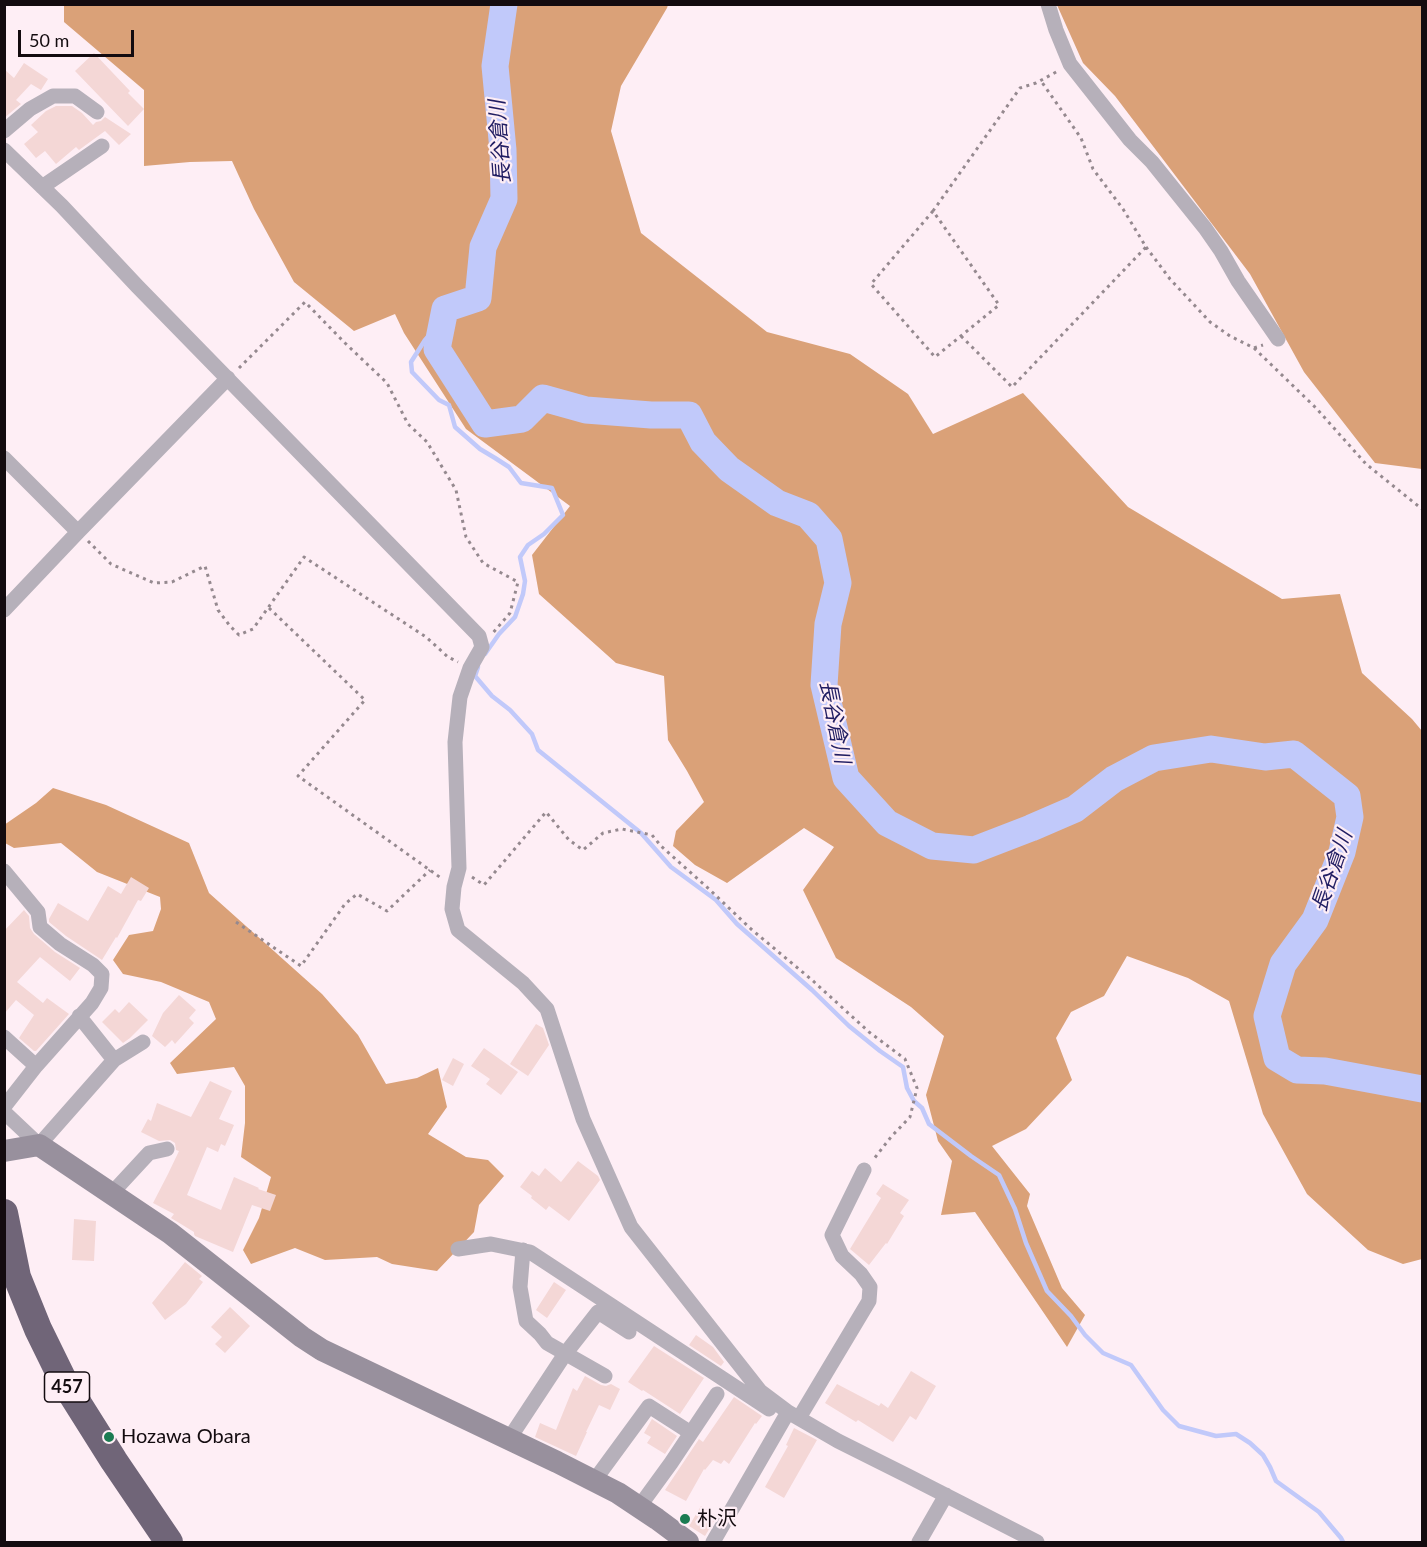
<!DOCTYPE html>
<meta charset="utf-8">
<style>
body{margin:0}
#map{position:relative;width:1427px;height:1547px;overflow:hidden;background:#feeef5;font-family:Lato,sans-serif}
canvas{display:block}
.frame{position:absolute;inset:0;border:6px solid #130b0f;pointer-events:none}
.scale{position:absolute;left:18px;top:30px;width:116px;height:27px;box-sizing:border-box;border:3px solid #130b0f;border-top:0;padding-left:8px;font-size:18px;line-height:21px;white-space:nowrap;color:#130b0f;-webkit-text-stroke:4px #feeef5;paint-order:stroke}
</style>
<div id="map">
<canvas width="1427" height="1547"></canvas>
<div class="frame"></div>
<div class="scale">50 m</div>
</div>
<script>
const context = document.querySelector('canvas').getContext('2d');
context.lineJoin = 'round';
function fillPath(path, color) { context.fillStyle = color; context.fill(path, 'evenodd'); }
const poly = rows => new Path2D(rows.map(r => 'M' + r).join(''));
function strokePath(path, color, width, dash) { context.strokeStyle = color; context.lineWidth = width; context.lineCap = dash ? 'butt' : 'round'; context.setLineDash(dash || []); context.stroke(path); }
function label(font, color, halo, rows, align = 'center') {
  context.font = font + ' Lato,"Noto Sans JP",sans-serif'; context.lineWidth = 4.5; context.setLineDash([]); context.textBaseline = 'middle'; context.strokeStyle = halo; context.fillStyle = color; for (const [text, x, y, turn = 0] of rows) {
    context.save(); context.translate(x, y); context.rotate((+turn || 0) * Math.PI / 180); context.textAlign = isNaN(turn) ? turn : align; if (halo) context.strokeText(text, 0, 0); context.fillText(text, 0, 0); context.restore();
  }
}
fillPath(poly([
 [64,5,668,5,667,8,621,86,611,131,641,233,767,332,850,354,908,394,933,434,1023,393,1128,507,1282,599,1340,594,1362,673,1412,719,1422,731,1422,1259,1403,1264,1368,1250,1307,1194,1263,1114,1229,1001,1188,978,1127,956,1104,996,1071,1012,1056,1038,1072,1080,1026,1129,992,1146,1030,1194,1027,1206,1062,1288,1085,1315,1067,1347,975,1212,941,1215,952,1161,938,1141,926,1095,944,1036,911,1007,836,958,803,890,834,847,804,828,727,883,695,865,673,846,676,831,704,802,687,771,668,740,664,676,616,663,539,594,532,555,570,506,466,429,404,333,395,314,354,331,294,282,254,209,232,161,190,162,144,166,144,90,64,22],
 [1057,5,1422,5,1422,469,1375,463,1304,372,1250,274,1115,96,1083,63],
 [53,788,106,805,189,843,209,893,322,994,358,1035,386,1084,417,1078,438,1068,447,1107,428,1134,466,1157,488,1160,504,1176,479,1205,474,1232,437,1271,392,1264,377,1257,325,1260,295,1248,251,1264,243,1250,259,1218,271,1177,241,1157,245,1123,245,1086,234,1067,177,1074,170,1063,216,1019,209,1002,161,982,123,974,113,960,129,935,153,931,161,909,160,897,97,872,61,843,14,848,5,843,4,825,36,803]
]), '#daa178');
strokePath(poly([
 [443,320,425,340,411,362,412,372,439,400,449,405,455,427,480,449,495,458,509,467,521,483,552,488,563,515,544,534,528,545,520,557,525,581,523,594,515,617,499,634,485,654],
 [478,667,475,676,492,696,510,710,532,734,538,750,641,833,671,867,716,900,737,924,812,990,849,1026,880,1051,903,1067,907,1088,914,1101,922,1108,929,1124,971,1156,999,1175,1015,1209,1026,1243,1047,1291,1071,1316,1085,1335,1103,1353,1131,1365,1163,1410,1179,1426,1216,1436,1236,1434,1250,1443,1263,1455,1270,1467,1276,1481,1319,1512,1341,1538,1343,1542]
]), '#c1c9fa', 4.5);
strokePath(poly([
 [504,4,495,66,503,150,504,199,483,247,478,298,445,309,437,349,485,424,522,419,543,398,586,410,651,415,689,415,703,442,729,469,777,503,808,515,829,539,838,583,828,624,824,685,846,778,887,823,932,846,974,850,1031,828,1075,809,1114,779,1154,758,1211,749,1265,757,1294,754,1347,796,1350,817,1342,852,1315,920,1283,964,1267,1016,1277,1058,1297,1070,1325,1071,1422,1089]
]), '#c1c9fa', 27);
fillPath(poly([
 [94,53,130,91,128,93,144,109,128,126,75,71],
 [24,63,48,79,41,90,31,84,16,100,21,104,4,118,4,69,14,78],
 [56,106,72,106,82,113,93,125,96,122,101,121,105,117,131,134,119,145,105,131,79,150,76,147,56,164,45,151,36,158,24,144,38,132,31,125,46,111],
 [131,877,149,888,141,901,138,900,117,938,116,937,102,960,66,936,49,922,49,919,58,903,88,921,108,886,121,894],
 [24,910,29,916,30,928,34,934,55,952,80,968,70,981,40,957,17,982,43,1003,47,998,69,1014,36,1051,34,1051,19,1038,34,1015,16,1000,4,1014,4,931],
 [179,995,196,1010,189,1018,194,1023,175,1044,172,1040,165,1047,152,1036,163,1013],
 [129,1002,148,1020,130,1038,123,1043,102,1022,115,1009,119,1013],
 [536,1024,543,1028,549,1045,528,1076,510,1064],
 [484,1048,518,1072,501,1095,486,1084,490,1079,471,1066],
 [453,1058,464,1064,453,1086,442,1080],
 [210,1081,232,1091,219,1119,234,1125,225,1146,221,1144,218,1152,207,1147,187,1195,221,1210,234,1177,259,1188,258,1189,276,1195,270,1211,252,1205,233,1252,195,1236,194,1234,194,1232,171,1218,174,1214,153,1203,168,1174,179,1151,176,1150,175,1143,170,1140,159,1141,141,1132,148,1119,151,1121,157,1103,191,1117],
 [578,1161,598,1176,600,1180,569,1221,549,1206,546,1210,531,1198,532,1196,520,1187,532,1171,539,1176,545,1168,561,1182],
 [883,1184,909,1200,900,1213,904,1216,887,1244,886,1243,869,1265,850,1249,881,1198,876,1194],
 [74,1219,96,1221,94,1261,72,1260],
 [185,1262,202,1276,199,1279,203,1282,186,1304,165,1320,152,1303],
 [554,1282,566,1290,547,1318,536,1310],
 [230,1307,250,1326,225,1353,215,1344,222,1337,211,1327],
 [696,1335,713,1347,724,1362,721,1366,689,1345],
 [654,1346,704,1378,680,1414,643,1390,642,1391,628,1382],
 [911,1371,936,1386,916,1420,910,1416,893,1442,858,1420,856,1422,825,1403,837,1384,879,1406,881,1403,888,1408],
 [585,1376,601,1385,606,1386,611,1384,620,1389,610,1410,599,1405,586,1432,587,1432,576,1456,535,1437,540,1423,556,1430,573,1388,577,1391],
 [734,1397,762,1416,756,1424,755,1423,729,1464,724,1460,721,1464,713,1460,705,1470,704,1469,686,1501,665,1490,699,1439,703,1442],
 [652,1419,677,1436,665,1454,647,1443,651,1437,644,1433],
 [794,1428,817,1440,784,1498,765,1487,788,1446,786,1445],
 [701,1506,717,1516,705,1536,689,1526]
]), '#f4d7d6');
strokePath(poly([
 [933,211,871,284,935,357,999,305,933,211,1020,88,1036,83,1058,71],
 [1146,247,1170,279,1210,322,1230,336,1254,348,1263,345],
 [961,336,1012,387,1146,247,1123,209,1093,169,1081,138,1041,81],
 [1254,348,1316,408,1366,464,1422,509],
 [239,368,305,302,345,343,387,383,408,424,427,442,456,490,466,537,483,563,518,582,510,613,492,634],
 [88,541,111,564,154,583,172,582,205,566,218,610,230,626,239,635,253,629,304,557,426,637,448,657,458,662],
 [269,608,365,700,298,776,441,878],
 [472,877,484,885,546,812,569,840,583,850,603,833,622,829,652,835,661,846,709,889,751,929,812,980,869,1032,905,1059,917,1088,910,1117,891,1137,873,1160],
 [236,922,301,966,345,904,357,894,387,911,430,870]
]), '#95898f', 3, [3, 4.5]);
strokePath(poly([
 [1048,4,1056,30,1070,64,1130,140,1152,162,1205,228,1221,251,1238,281,1278,339],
 [4,131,30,109,53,96,75,96,97,112],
 [4,150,62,206,137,286,479,636,482,647,470,668,460,697,455,742,459,868,454,887,452,909,458,930,523,983,547,1009,583,1119,631,1227,760,1391,788,1412,838,1441,908,1476,1037,1542],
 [42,187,102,146],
 [4,458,78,532],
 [4,610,78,532,228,378],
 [4,871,38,912,40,927,60,944,93,965,102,974,101,988,92,1003,36,1066,4,1107],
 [79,1016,114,1060],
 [4,1037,36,1066],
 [4,1112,39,1145,114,1060,143,1042],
 [112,1193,149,1153,167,1149],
 [458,1249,491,1244,530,1252,769,1409],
 [523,1250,520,1287,526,1321,540,1334,547,1343,605,1376],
 [799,1418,869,1301,870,1287,861,1274,842,1256,832,1235,864,1170],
 [691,1433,717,1394],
 [509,1439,565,1354,598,1312,629,1332],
 [594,1481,649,1406,691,1433,671,1463,639,1507],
 [713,1542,788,1412],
 [919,1542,946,1495]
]), '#b6b0ba', 15);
strokePath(poly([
 [4,1151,39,1145,170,1233,302,1337,322,1350,557,1462,618,1493,657,1519,688,1542]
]), '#98909d', 22);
strokePath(poly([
 [4,1213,17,1277,38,1329,63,1380,114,1461,169,1542]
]), '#706578', 28);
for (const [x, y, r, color] of [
 [109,1437,6,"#1b7b52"],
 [685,1519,6,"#1b7b52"]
]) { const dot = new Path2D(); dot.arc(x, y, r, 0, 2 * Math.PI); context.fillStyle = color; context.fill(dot); strokePath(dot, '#feeef5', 2); }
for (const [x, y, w] of [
 [67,1387,45]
]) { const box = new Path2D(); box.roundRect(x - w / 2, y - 15, w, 30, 4.5); context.fillStyle = '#feeef5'; context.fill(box); strokePath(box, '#130b0f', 1.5); }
label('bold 18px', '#130b0f', null, [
 ["457",67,1387]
]);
label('20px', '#130b0f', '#feeef5', [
 ["Hozawa Obara",121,1437],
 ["朴沢",697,1519]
], 'left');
label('italic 21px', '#211e63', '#feeef5', [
 ["長谷倉川",500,142,-94],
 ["長谷倉川",835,722,79],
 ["長谷倉川",1332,871,-71]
]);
</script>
